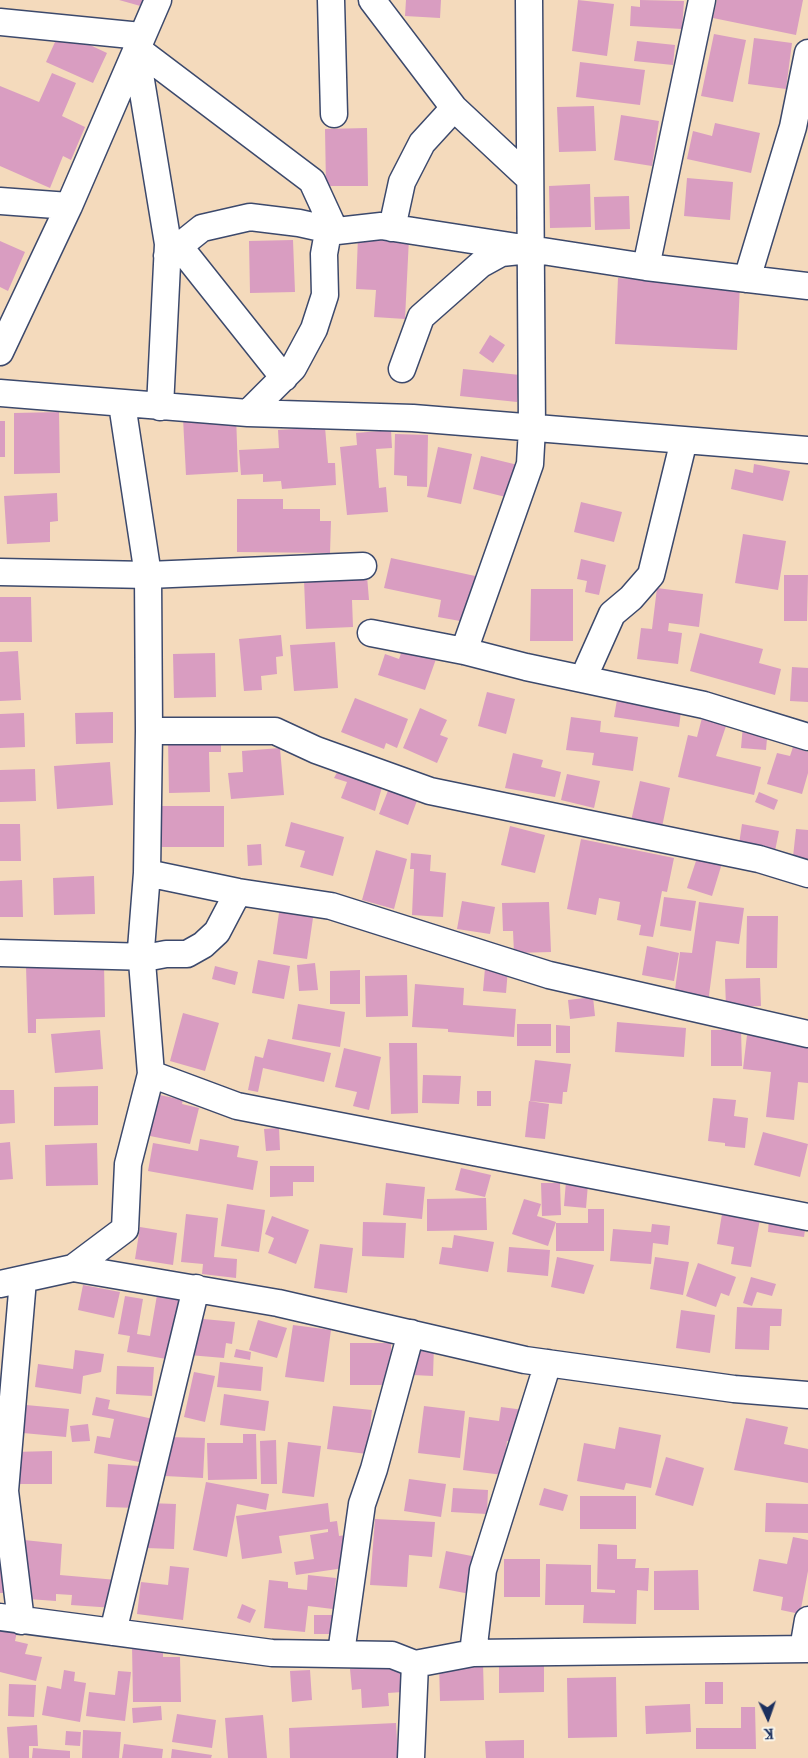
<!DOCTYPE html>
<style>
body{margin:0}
#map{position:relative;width:808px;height:1758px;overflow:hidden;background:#f4dabc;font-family:"IM FELL Double Pica",serif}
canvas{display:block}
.north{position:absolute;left:743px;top:1693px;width:50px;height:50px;-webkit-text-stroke:4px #fbf7ec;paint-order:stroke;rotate:177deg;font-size:14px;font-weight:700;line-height:20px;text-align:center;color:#1b2f5e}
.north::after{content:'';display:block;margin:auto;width:18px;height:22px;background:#1b2f5e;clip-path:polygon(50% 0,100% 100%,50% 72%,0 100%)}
</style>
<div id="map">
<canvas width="808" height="1758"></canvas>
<div class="north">K</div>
</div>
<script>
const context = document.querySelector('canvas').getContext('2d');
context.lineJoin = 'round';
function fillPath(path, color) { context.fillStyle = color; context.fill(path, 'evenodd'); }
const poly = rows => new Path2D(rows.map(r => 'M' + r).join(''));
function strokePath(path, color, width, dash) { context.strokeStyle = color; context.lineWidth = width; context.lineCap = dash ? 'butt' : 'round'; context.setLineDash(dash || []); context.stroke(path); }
fillPath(poly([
 [119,0,146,0,144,7],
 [406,0,441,0,440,18,405,16],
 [578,0,614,4,607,56,572,51],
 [640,0,684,1,682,29,630,26,631,6,640,7],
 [717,0,803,0,796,35,713,18],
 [60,31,107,53,93,83,46,62],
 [714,34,746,40,733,102,701,96],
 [754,38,792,43,786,89,748,84],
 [637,41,675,45,673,65,634,61],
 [580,62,645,70,640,105,576,97],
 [52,73,76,83,62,116,85,127,71,160,63,156,50,188,0,166,0,86,39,102],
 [594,106,596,151,559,152,557,107],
 [621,115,659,121,652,166,614,160],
 [715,123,760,133,751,173,687,159,693,131,712,136],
 [367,128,368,186,326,186,325,129],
 [687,178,733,182,730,220,684,216],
 [590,184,591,227,550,228,549,186],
 [629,196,630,229,595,230,594,197],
 [358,236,409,238,405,319,374,317,376,290,356,289],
 [293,240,295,292,250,293,249,241],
 [0,241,25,252,8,291,0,287],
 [618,278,740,284,737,350,615,344],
 [490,335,505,345,493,363,479,353],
 [463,369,520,375,517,402,460,396],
 [59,412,60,473,14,474,14,413],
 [236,415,238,472,186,475,183,418],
 [0,421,5,421,5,457,0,457],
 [325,427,328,463,335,463,336,485,282,489,281,481,263,482,263,474,241,475,239,450,279,448,278,430],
 [391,430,392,448,376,449,379,488,386,487,388,512,347,515,340,447,357,445,356,433],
 [395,434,428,435,427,487,407,486,407,476,394,475],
 [438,447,472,454,461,504,427,497],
 [481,456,522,466,514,499,473,489],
 [754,464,790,471,783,501,731,489,735,469,753,473],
 [57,493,58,521,50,522,50,542,7,544,4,496],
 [237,499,283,499,283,509,320,509,320,521,331,521,330,553,237,552],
 [581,502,622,512,614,542,574,532],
 [743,534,786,541,778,590,735,583],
 [391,558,480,577,471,623,438,617,441,600,384,588],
 [581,559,606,565,599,595,585,592,587,581,577,579],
 [784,575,808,575,807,621,784,621],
 [367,576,369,600,352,600,353,627,306,629,304,580],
 [657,588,703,594,699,627,669,623,668,631,682,633,678,664,637,659,641,628,652,629],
 [531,589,573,589,573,641,530,641],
 [0,597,31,597,32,642,0,642],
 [700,633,763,649,759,663,781,669,775,695,690,671],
 [281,635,283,656,276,657,277,674,261,676,262,690,244,691,239,639],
 [335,642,338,688,294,691,290,645],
 [403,648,436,659,425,690,378,675,385,654,399,659],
 [18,651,21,700,0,701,0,652],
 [215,653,216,697,174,698,173,654],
 [792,667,808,668,808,702,790,701],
 [487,692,515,699,506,734,478,726],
 [618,694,682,704,679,727,614,717],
 [355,698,408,719,397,748,386,743,384,749,341,732],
 [420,708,447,720,440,735,448,738,437,763,403,748],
 [113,712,113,743,76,744,75,713],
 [24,713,25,747,0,748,0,714],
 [703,714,728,720,716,756,761,767,754,795,678,777,688,735,697,737],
 [571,717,601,721,600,732,638,737,633,771,592,765,594,753,566,750],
 [743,725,768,727,766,750,741,748],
 [221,739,221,752,209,752,210,792,169,793,168,740],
 [793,747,808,752,808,773,802,794,767,784,777,753,790,756],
 [280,748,284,795,231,799,228,773,243,772,242,751],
 [513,753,543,760,541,767,561,772,555,797,505,788],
 [110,762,113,805,57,809,54,766],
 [341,765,383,784,375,811,341,798,347,782,334,778],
 [35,769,36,801,0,802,0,770],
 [567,774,600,781,594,808,561,800],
 [640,781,670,788,662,827,631,821],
 [389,788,418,798,408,825,379,814],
 [759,792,778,800,774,810,755,802],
 [162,806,224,806,224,847,162,847],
 [291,822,344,837,333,876,300,867,305,851,285,846],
 [0,824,20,824,21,861,0,861],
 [742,824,779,831,775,851,739,844],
 [510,826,545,835,535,873,501,865],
 [796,829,808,830,808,859,793,857],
 [581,839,674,858,667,892,662,891,653,937,639,935,641,925,617,920,620,902,599,898,596,915,567,909],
 [261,844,262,865,248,866,247,845],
 [376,850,407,859,394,909,362,900],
 [699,852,723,860,712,896,687,888],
 [411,853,431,855,430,871,446,873,443,917,412,915,414,869,410,869],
 [94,876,95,914,54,915,53,878],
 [22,880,23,917,0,917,0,881],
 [664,897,696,901,691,931,660,926],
 [462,901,495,907,490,934,457,929],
 [549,902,551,952,514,953,513,931,503,931,502,903],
 [699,902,744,908,739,944,716,941,708,1003,688,1000,689,992,675,990,680,952,692,953],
 [280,906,314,911,307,959,273,954],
 [747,916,778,916,777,968,746,968],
 [647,946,679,953,674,981,642,975],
 [258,960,290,966,284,999,252,993],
 [315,963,318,990,299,991,297,965],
 [104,964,105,1017,36,1019,36,1033,28,1033,26,966],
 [215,966,238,972,235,985,212,979],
 [485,968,508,969,506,993,483,991],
 [360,970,360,1004,330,1004,330,971],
 [407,975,408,1016,366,1017,365,976],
 [760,978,761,1006,726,1007,725,979],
 [415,984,464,988,463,1005,516,1009,514,1037,448,1032,448,1029,412,1027],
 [593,997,595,1016,570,1019,568,1000],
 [298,1004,345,1012,340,1047,292,1039],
 [183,1013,219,1023,205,1071,170,1061],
 [617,1022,686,1028,684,1057,615,1052],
 [517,1024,551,1024,551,1046,517,1046],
 [556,1025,570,1026,570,1053,556,1053],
 [100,1030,103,1069,55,1073,51,1034],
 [711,1030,741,1030,742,1066,711,1066],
 [747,1035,795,1040,808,1045,808,1083,798,1082,794,1120,766,1117,771,1072,743,1069],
 [268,1039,331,1053,324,1082,263,1068,258,1092,248,1090,255,1056,263,1058],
 [389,1043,417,1043,418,1113,391,1114],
 [344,1048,381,1057,369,1110,353,1106,357,1092,335,1087],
 [535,1060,571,1064,567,1092,563,1092,562,1104,530,1101],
 [423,1075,461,1076,459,1104,422,1103],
 [98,1086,98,1125,54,1126,54,1087],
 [0,1090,14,1090,15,1123,0,1124],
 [477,1091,491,1091,491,1106,477,1106],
 [155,1094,183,1100,182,1104,199,1108,190,1144,145,1135],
 [713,1098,736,1100,734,1116,748,1118,745,1148,725,1146,725,1143,708,1141],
 [529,1101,549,1104,545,1139,525,1137],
 [279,1128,280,1150,266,1151,264,1129],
 [763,1132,808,1144,800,1177,754,1165],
 [200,1139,239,1146,237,1157,258,1161,253,1190,148,1171,153,1143,198,1151],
 [10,1142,13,1179,0,1180,0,1143],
 [97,1143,98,1185,46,1186,45,1145],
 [270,1166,314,1166,314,1182,293,1182,293,1196,270,1197],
 [461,1168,491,1175,485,1197,455,1190],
 [566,1181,588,1184,586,1208,564,1206],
 [386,1183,425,1187,422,1219,383,1215],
 [541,1183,560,1183,561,1215,542,1216],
 [486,1198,487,1230,427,1231,427,1199],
 [524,1199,541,1204,537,1216,556,1222,548,1246,512,1234],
 [227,1204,265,1210,259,1252,221,1246],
 [723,1208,761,1214,751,1267,731,1264,734,1247,717,1244],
 [588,1209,604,1209,604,1251,556,1251,556,1223,588,1223],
 [186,1214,218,1218,214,1257,237,1259,236,1278,202,1274,203,1264,181,1262],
 [272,1216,309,1230,296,1264,268,1253,274,1238,265,1234],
 [769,1218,806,1223,804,1237,768,1232],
 [363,1222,406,1223,404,1258,362,1256],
 [652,1224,670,1226,668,1245,653,1243,651,1264,610,1261,613,1229,651,1232],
 [140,1227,177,1233,173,1265,135,1259],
 [454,1235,494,1242,488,1272,439,1264,442,1247,452,1248],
 [320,1244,353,1248,347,1293,314,1288],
 [509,1247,550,1250,548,1276,507,1272],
 [557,1257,594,1265,584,1294,551,1287],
 [655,1257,689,1262,683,1295,650,1289],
 [698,1263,736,1277,729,1296,721,1293,716,1307,686,1296],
 [751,1277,776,1284,772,1296,757,1292,752,1306,743,1303],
 [83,1285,120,1292,114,1318,78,1310],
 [157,1295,182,1300,172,1360,127,1352,130,1336,118,1334,125,1296,143,1299,137,1334,150,1336],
 [737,1307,782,1309,781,1326,770,1326,769,1350,735,1349],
 [681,1310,715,1315,710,1353,676,1348],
 [193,1318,235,1322,232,1344,226,1343,224,1358,189,1355],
 [258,1320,287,1328,277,1358,249,1350],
 [293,1325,331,1330,324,1382,285,1377],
 [350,1343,391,1343,391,1385,350,1385],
 [414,1345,434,1346,433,1376,413,1375],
 [236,1349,251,1352,250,1360,234,1357],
 [75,1350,104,1354,101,1372,83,1376,81,1394,35,1387,38,1364,73,1369],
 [220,1362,263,1367,261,1391,217,1387],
 [117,1366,154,1367,152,1396,116,1394],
 [194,1372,215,1376,205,1422,184,1417],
 [224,1394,269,1401,265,1431,220,1425],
 [96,1397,110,1400,108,1409,153,1419,144,1463,94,1453,97,1436,110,1438,114,1419,92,1415],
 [26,1405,69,1409,66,1437,23,1433],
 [333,1406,372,1410,367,1454,327,1449],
 [424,1406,465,1411,460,1458,418,1453],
 [501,1407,524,1410,520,1442,507,1441,503,1475,463,1470,469,1417,499,1421],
 [746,1418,788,1427,784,1444,808,1449,808,1483,734,1470],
 [88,1424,90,1441,72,1442,70,1426],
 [619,1427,661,1435,651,1488,626,1483,624,1490,577,1481,584,1443,615,1449],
 [243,1434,256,1434,257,1479,208,1480,207,1443,243,1443],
 [167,1437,205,1438,203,1478,165,1476],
 [276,1440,277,1484,261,1484,260,1441],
 [288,1442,321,1446,314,1497,282,1493],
 [52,1451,52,1484,13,1484,13,1452],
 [666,1457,704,1468,693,1506,655,1495],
 [108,1464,139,1466,137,1508,106,1507],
 [409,1479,446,1484,441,1517,404,1511],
 [206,1482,269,1494,266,1510,237,1504,227,1557,193,1550],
 [453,1488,488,1490,487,1514,451,1512],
 [544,1488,568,1495,563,1511,539,1505],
 [580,1496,636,1496,636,1529,580,1529],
 [148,1503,176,1504,174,1549,146,1548],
 [328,1503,330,1522,337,1521,339,1536,346,1535,351,1567,296,1575,294,1562,314,1559,310,1535,328,1532,328,1529,279,1536,282,1553,242,1559,236,1516],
 [766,1503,808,1504,808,1533,765,1532],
 [375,1519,435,1522,432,1557,409,1555,407,1587,370,1585],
 [793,1537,808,1540,808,1571,800,1614,781,1610,783,1597,753,1591,759,1559,787,1564],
 [24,1540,62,1544,60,1575,117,1580,114,1608,71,1605,72,1595,56,1594,56,1601,28,1599,21,1585],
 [598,1544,617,1545,617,1559,636,1559,635,1568,649,1568,648,1591,637,1590,636,1624,583,1623,584,1605,545,1605,546,1564,591,1565,591,1592,615,1593,615,1590,597,1589],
 [446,1551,482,1558,475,1595,439,1588],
 [0,1553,5,1553,3,1593,0,1593],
 [504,1559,540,1559,540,1597,504,1597],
 [170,1566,189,1568,183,1620,137,1614,141,1582,168,1585],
 [698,1570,699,1610,654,1610,654,1571],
 [308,1575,336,1578,333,1609,308,1606,305,1632,264,1628,269,1580,288,1582,288,1588,307,1590],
 [242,1604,256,1610,250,1623,237,1618],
 [314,1615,334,1615,334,1634,314,1634],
 [0,1623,18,1627,15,1641,28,1644,25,1654,42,1657,36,1681,0,1672],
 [163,1644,163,1657,180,1657,181,1702,133,1702,132,1645],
 [544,1659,544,1692,499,1693,499,1660],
 [483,1663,484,1700,440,1701,439,1664],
 [401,1665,403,1692,388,1693,389,1706,362,1708,361,1689,352,1690,350,1669],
 [64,1670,75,1672,74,1681,86,1683,80,1722,42,1715,47,1686,61,1689],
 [310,1670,312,1700,292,1702,290,1671],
 [118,1671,131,1672,125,1721,86,1716,89,1692,115,1695],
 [616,1677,617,1737,568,1738,567,1678],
 [705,1682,723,1682,723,1704,705,1704],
 [9,1684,36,1685,34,1717,8,1716],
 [690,1704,691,1732,646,1734,645,1706],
 [161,1706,162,1720,133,1723,132,1708],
 [741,1707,755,1707,756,1749,696,1749,696,1728,741,1728],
 [177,1714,216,1720,212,1748,172,1742],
 [263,1715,267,1758,228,1758,225,1718],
 [396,1723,398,1758,290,1758,289,1728],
 [37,1725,38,1746,29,1746,29,1758,9,1758,7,1727],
 [83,1730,121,1732,119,1758,82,1758],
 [66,1731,81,1732,80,1746,65,1745],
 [524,1740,524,1758,486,1758,485,1741],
 [124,1744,163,1749,162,1758,122,1758],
 [33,1748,70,1751,70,1758,32,1758],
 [172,1749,212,1755,211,1758,171,1758]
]), '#d99dc1');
const minor = poly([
 [331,0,334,114],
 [372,0,454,108,530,179],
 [0,22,141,36],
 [136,48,312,181,335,231],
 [136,50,168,244,160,407],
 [0,201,69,206],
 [392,228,402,182,422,143,454,108],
 [179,246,284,378],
 [167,256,202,228,250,217,299,223,335,231],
 [646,267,702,0],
 [747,279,793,127,808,53],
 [0,352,69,206,158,0],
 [402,369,421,317,481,264,501,253,520,251],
 [0,393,248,413,413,418,808,450],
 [248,413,293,368,314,329,325,295,324,254,328,232,381,226,646,267,808,286],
 [0,572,148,575,363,566],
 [371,633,464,651,526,667,704,705,808,737],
 [464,651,530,464,532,428,529,0],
 [583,679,612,614,631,598,651,575,684,440],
 [149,731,275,731,316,750,430,791,759,859,808,874],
 [147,873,238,892,331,906,549,975,808,1034],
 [0,953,150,957,166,954,187,954,203,945,217,932,238,892],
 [151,1074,237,1106,808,1217],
 [73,1268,278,1303,525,1360,734,1389,808,1395],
 [0,1284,73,1268,125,1229,128,1164,151,1074,141,949,147,873,149,731,148,575,122,404],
 [0,1617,272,1653,392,1655,415,1664,473,1653,808,1649],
 [21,1621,5,1491,23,1280],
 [113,1632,196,1288],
 [803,1649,808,1620],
 [341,1653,362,1504,374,1469,411,1333],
 [473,1653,483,1570,548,1363],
 [411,1758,415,1664]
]);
strokePath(minor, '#3c496c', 29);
strokePath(minor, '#fff', 26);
</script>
